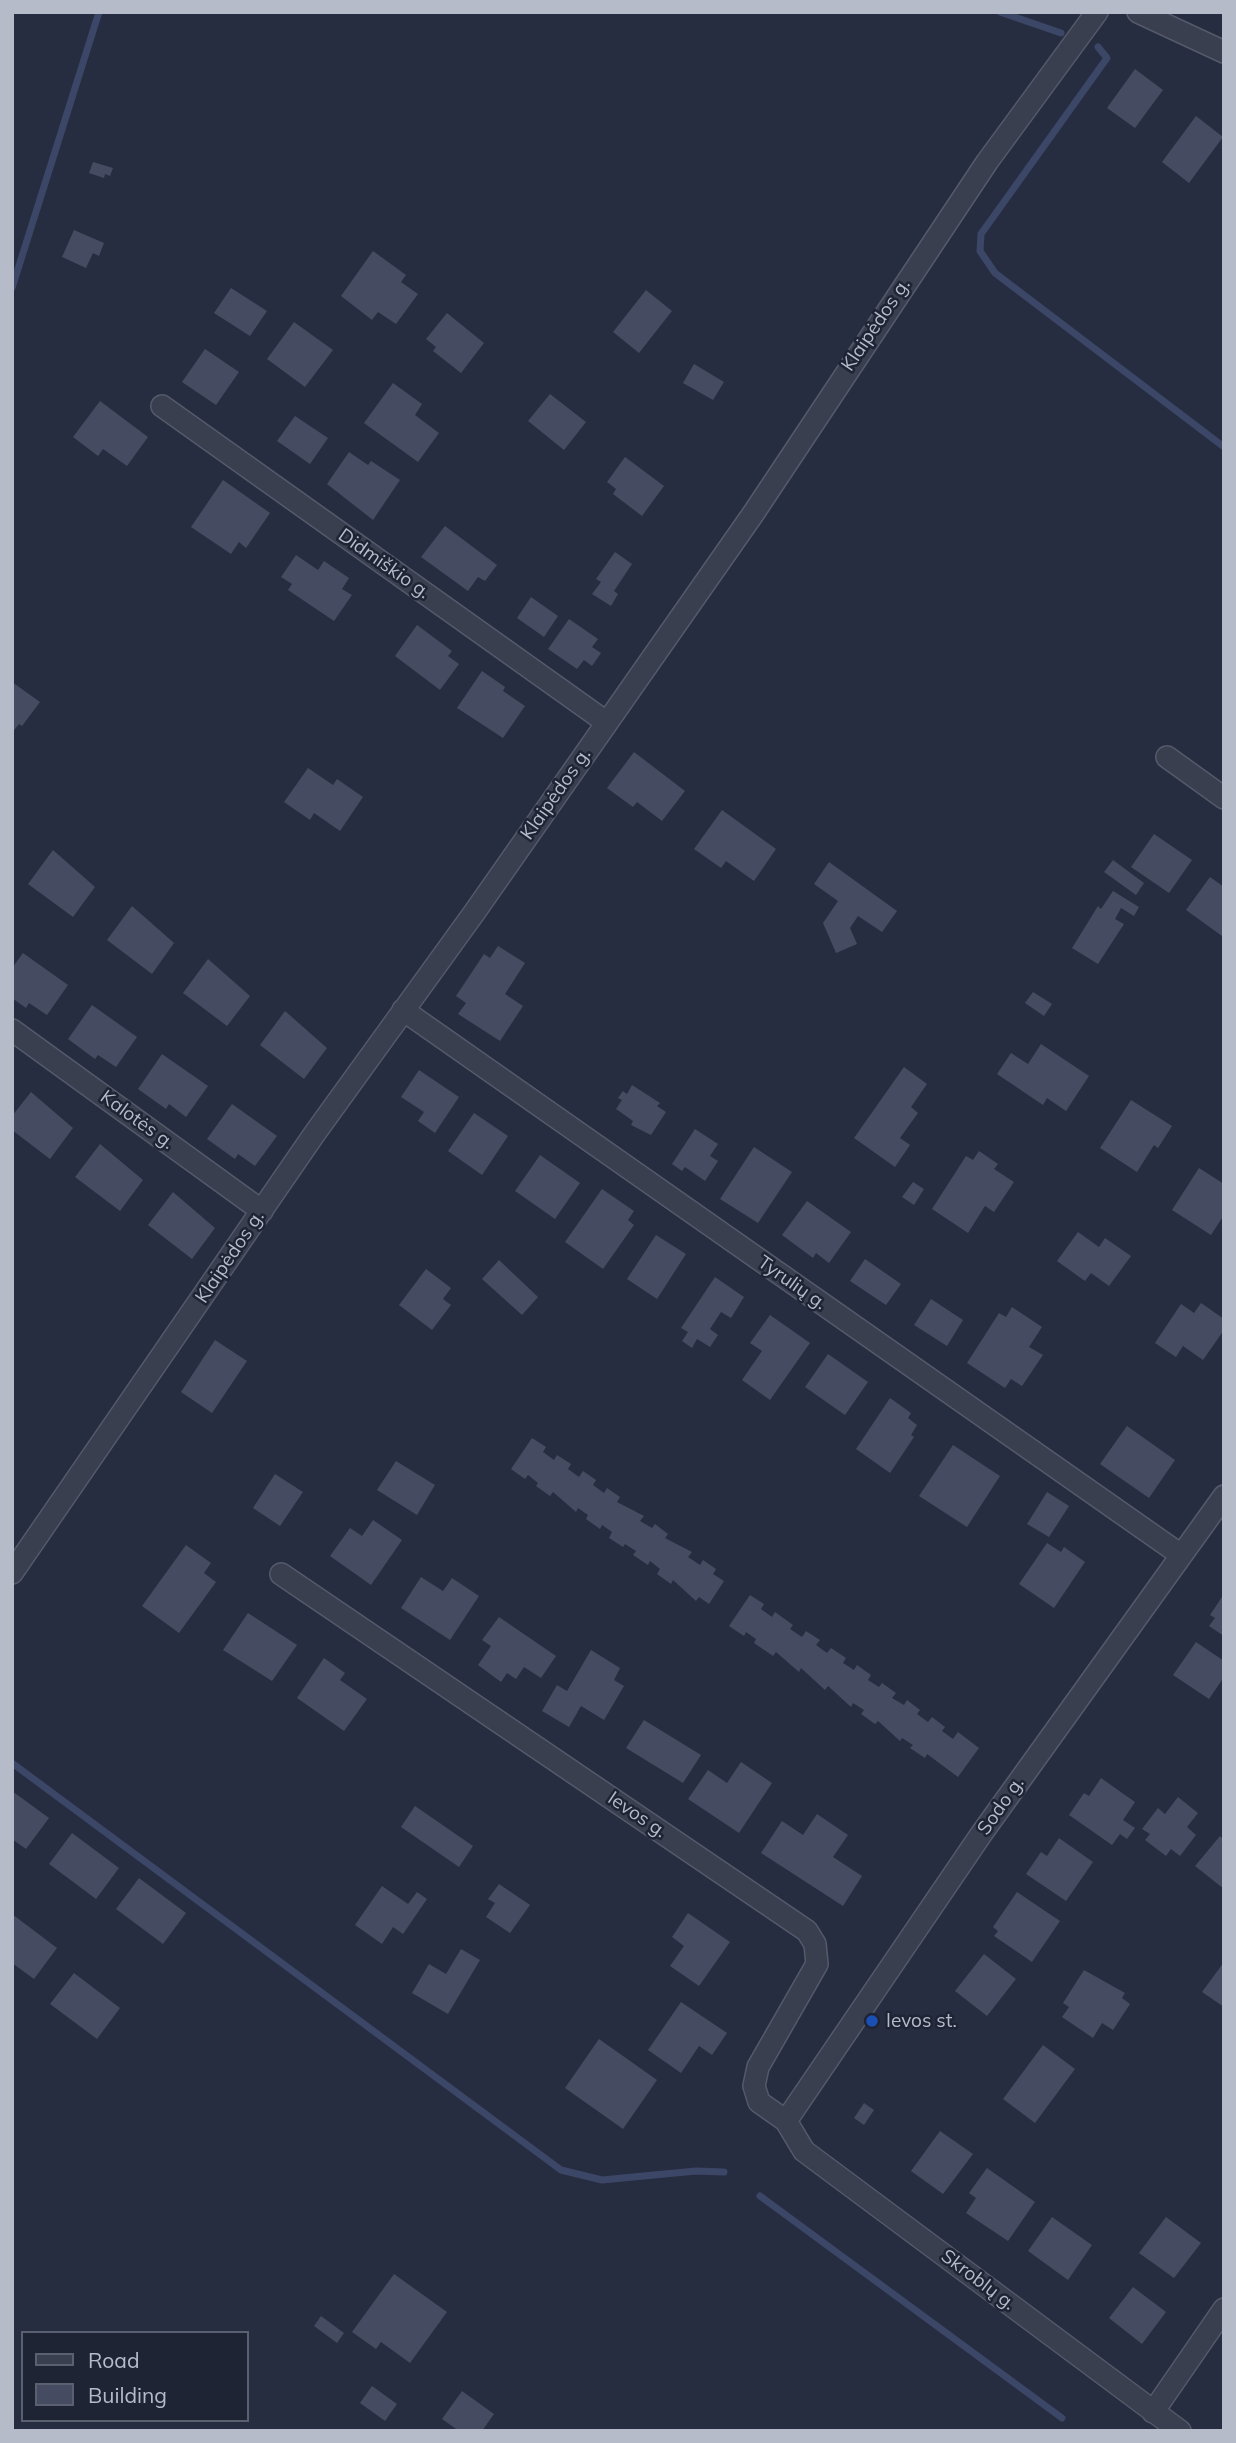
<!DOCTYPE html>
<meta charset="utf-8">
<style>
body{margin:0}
#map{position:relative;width:1236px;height:2443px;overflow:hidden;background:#262d40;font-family:Mulish,sans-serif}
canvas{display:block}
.frame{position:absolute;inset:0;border:14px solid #b6bbca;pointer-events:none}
.legend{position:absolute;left:21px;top:2331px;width:228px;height:91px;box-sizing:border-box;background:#1f2435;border:2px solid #5b6071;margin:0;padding:9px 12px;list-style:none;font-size:21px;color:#b6bbca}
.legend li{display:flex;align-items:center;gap:14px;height:35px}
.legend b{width:35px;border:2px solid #5b6071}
</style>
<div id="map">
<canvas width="1236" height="2443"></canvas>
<div class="frame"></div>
<ul class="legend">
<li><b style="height:9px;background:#3a3f50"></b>Road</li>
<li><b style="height:19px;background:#454c62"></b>Building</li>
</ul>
</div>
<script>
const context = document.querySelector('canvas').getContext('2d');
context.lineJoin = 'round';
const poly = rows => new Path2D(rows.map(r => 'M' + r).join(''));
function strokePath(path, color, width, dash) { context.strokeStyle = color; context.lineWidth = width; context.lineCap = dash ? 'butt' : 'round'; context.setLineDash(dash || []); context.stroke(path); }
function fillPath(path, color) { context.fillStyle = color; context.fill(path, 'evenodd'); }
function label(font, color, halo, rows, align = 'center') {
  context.font = font + ' Mulish,sans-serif'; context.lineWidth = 5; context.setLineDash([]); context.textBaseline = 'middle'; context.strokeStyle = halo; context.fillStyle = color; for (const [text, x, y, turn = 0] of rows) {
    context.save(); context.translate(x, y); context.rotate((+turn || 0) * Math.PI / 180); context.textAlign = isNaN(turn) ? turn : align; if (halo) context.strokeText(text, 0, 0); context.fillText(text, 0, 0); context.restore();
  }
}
strokePath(poly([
 [1000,12,1061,33],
 [1098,47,1107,58,981,234,980,251,995,273,1224,447],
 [12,288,99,12],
 [12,1763,561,2170,602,2180,696,2171,724,2172],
 [760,2196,1062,2418]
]), '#3c4768', 7);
fillPath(poly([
 [1135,69,1163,90,1135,128,1107,108],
 [1196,116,1223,137,1189,183,1162,162],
 [93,162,113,168,110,176,105,174,104,178,89,173],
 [74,230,104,243,99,256,93,253,86,268,62,257],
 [373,251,406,275,401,282,418,294,396,324,378,312,372,320,341,296],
 [231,288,267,311,250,336,214,313],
 [646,290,672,311,639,353,613,332],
 [447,313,484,343,461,373,433,351,436,347,426,339],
 [294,322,333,350,305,387,267,359],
 [205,349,239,372,216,405,182,382],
 [694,364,724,382,713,400,683,383],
 [393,383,422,404,415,415,439,433,418,462,364,423],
 [550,394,586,422,564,450,528,421],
 [100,401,148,437,127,466,103,449,98,456,73,437],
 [295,416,328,438,310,464,277,441],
 [349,452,368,465,371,461,400,480,373,520,327,484],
 [625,457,664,486,642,516,613,494,616,489,607,482],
 [223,480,270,513,246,548,239,542,231,554,191,527],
 [445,526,497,565,485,581,478,577,468,591,421,557],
 [615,552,632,564,614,591,618,594,611,606,592,594,601,582,596,579],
 [296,555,318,570,324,561,349,578,342,589,352,595,334,621,288,590,292,584,281,577],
 [531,597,558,616,544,637,517,618],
 [569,619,598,639,592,647,601,653,592,666,584,660,577,669,548,649],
 [417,625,452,651,448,656,459,664,440,690,395,656],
 [482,671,505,687,503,691,525,706,503,738,457,708],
 [12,682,40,702,22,726,19,724,12,733],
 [634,752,685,791,662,821,637,802,633,807,607,788],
 [308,768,333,785,337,779,363,797,340,831,314,813,310,820,284,802],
 [722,810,776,849,754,881,726,861,721,868,694,849],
 [1154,834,1192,860,1169,893,1131,867],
 [53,850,95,887,73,917,28,884],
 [1113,860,1144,883,1136,895,1104,872],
 [829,862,897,911,882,932,858,916,850,928,857,944,836,953,823,923,838,901,814,884],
 [1210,877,1224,887,1222,936,1186,910],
 [1113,891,1139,907,1134,916,1121,908,1115,919,1124,924,1098,964,1072,948,1098,906,1101,909],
 [132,906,174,943,152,974,107,940],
 [498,946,525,963,505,994,523,1006,500,1041,458,1014,466,1003,456,996,484,954,490,958],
 [23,953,68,985,47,1015,29,1003,26,1008,12,998,12,968],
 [208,959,250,996,227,1026,183,993],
 [1033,992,1052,1004,1044,1016,1025,1003],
 [92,1005,137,1037,116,1067,98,1055,95,1059,68,1039],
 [285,1011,327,1048,304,1079,260,1045],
 [1041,1044,1089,1076,1066,1111,1047,1098,1043,1105,997,1074,1011,1053,1028,1064],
 [162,1054,208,1086,186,1117,169,1104,166,1109,138,1089],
 [904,1067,927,1084,911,1107,918,1113,900,1138,910,1145,895,1167,854,1138],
 [419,1070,459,1097,435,1133,418,1121,424,1112,401,1097],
 [632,1085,660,1103,657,1106,666,1112,651,1135,631,1125,633,1121,616,1109,622,1100,618,1098,623,1091,627,1094],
 [31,1092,73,1128,50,1159,12,1130,12,1116],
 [1131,1100,1172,1126,1158,1148,1154,1145,1137,1172,1100,1148],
 [232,1104,277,1136,255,1166,238,1154,235,1159,207,1139],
 [474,1113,508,1136,482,1175,448,1151],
 [695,1129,718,1144,710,1156,718,1161,705,1181,685,1167,682,1171,672,1164],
 [100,1144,143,1180,120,1211,75,1177],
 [754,1147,792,1172,758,1223,720,1199],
 [979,1151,998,1164,994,1169,1014,1182,994,1212,985,1206,968,1233,932,1209,966,1156,973,1160],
 [540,1155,580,1183,555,1219,515,1191],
 [1199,1168,1224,1184,1224,1215,1211,1235,1172,1210],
 [913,1182,924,1189,914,1205,902,1197],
 [602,1189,634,1211,628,1220,634,1225,603,1269,565,1242],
 [173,1192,215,1228,192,1259,148,1225],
 [807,1201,851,1232,829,1263,816,1253,813,1258,782,1235],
 [1078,1232,1099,1247,1105,1238,1131,1256,1109,1286,1091,1273,1085,1281,1057,1261],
 [656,1235,686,1254,657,1299,627,1279],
 [865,1259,901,1284,886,1305,850,1281],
 [499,1260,538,1297,522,1315,482,1279],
 [426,1269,451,1288,443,1299,451,1305,432,1330,399,1305],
 [715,1277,744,1297,731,1318,721,1312,710,1329,718,1335,710,1347,697,1339,692,1348,682,1341,688,1332,681,1328],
 [931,1299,963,1320,947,1346,914,1325],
 [1201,1303,1224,1319,1224,1330,1203,1360,1183,1346,1176,1357,1155,1343,1181,1304,1194,1313],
 [1012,1307,1042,1327,1029,1347,1043,1355,1022,1386,1011,1379,1005,1388,967,1363,999,1313,1006,1317],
 [770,1315,810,1343,770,1400,742,1380,762,1351,750,1343],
 [215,1340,247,1361,212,1413,181,1392],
 [828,1354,868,1382,845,1415,805,1387],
 [890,1398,911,1413,908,1418,917,1425,911,1435,914,1437,890,1473,856,1449],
 [1127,1426,1175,1460,1149,1498,1100,1464],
 [532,1438,546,1447,543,1452,554,1460,557,1455,571,1464,568,1469,579,1477,583,1471,596,1480,593,1485,604,1493,607,1488,620,1497,617,1502,644,1516,640,1521,652,1528,655,1524,668,1534,665,1538,692,1552,688,1557,700,1565,703,1560,716,1569,713,1574,724,1581,709,1604,699,1597,696,1601,673,1580,671,1584,657,1574,660,1569,650,1561,648,1565,633,1555,636,1551,625,1544,623,1547,609,1538,612,1532,602,1525,600,1529,586,1519,588,1515,578,1508,576,1512,553,1492,550,1496,536,1486,538,1483,528,1475,525,1479,511,1469],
 [953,1445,1000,1476,967,1527,919,1496],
 [396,1461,435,1485,417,1515,377,1490],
 [275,1474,303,1492,280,1526,253,1508],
 [1047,1492,1069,1506,1049,1537,1027,1524],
 [373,1520,402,1540,371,1585,330,1556,350,1528,362,1536],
 [1047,1543,1061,1552,1064,1547,1085,1562,1054,1608,1019,1584],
 [186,1545,211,1563,204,1573,216,1582,179,1633,142,1606],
 [421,1577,443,1591,452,1578,479,1596,450,1640,401,1608],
 [1224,1594,1224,1636,1209,1626,1215,1618,1210,1615],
 [750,1595,764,1604,761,1609,772,1617,775,1612,793,1625,790,1629,802,1637,806,1631,820,1640,816,1645,827,1653,831,1648,846,1658,843,1663,854,1670,857,1665,871,1675,868,1680,879,1687,882,1683,896,1693,892,1698,904,1705,907,1700,920,1710,917,1714,928,1722,932,1717,945,1727,942,1731,953,1739,958,1732,979,1748,958,1777,927,1754,925,1758,910,1748,913,1745,902,1738,900,1741,878,1721,875,1724,861,1714,864,1710,853,1703,851,1707,828,1686,825,1690,801,1668,799,1672,776,1652,773,1656,754,1643,756,1639,746,1632,744,1636,729,1626],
 [248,1613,297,1645,272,1681,223,1650],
 [499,1617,556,1656,541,1678,524,1667,516,1679,507,1673,501,1682,478,1665,491,1646,482,1640],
 [1196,1642,1224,1661,1224,1677,1209,1699,1173,1675],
 [591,1650,620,1668,614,1680,624,1686,604,1720,581,1706,569,1727,542,1711,557,1685,567,1691],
 [324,1658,345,1673,340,1680,367,1699,344,1731,297,1698],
 [644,1720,701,1755,683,1783,626,1748],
 [741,1762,772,1783,739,1833,688,1799,708,1770,727,1783],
 [1101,1778,1135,1802,1123,1820,1135,1828,1127,1839,1120,1834,1112,1845,1069,1815,1084,1793,1089,1796],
 [12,1791,49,1818,26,1849,12,1839],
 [1178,1797,1198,1813,1187,1827,1196,1835,1180,1856,1171,1849,1166,1856,1145,1840,1150,1834,1142,1829,1158,1808,1165,1814],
 [415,1806,473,1846,459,1867,401,1827],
 [817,1814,848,1835,833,1857,862,1876,843,1906,761,1853,782,1821,803,1835],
 [72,1833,119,1868,96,1899,49,1864],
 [1220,1836,1224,1840,1224,1889,1195,1866],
 [1059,1838,1093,1862,1066,1901,1026,1874,1041,1852,1047,1856],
 [139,1878,186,1913,163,1944,116,1909],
 [499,1884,530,1905,510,1933,486,1917,495,1903,488,1899],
 [382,1886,408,1904,417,1892,427,1899,403,1934,393,1927,382,1944,355,1925],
 [1017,1892,1060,1921,1032,1962,994,1936,998,1931,993,1927],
 [688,1913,730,1942,699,1986,670,1966,684,1946,672,1937],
 [12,1914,57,1948,34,1979,12,1963],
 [461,1949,480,1960,448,2014,412,1993,429,1964,446,1974],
 [984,1954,1016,1979,987,2016,955,1991],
 [1224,1962,1224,2007,1202,1992],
 [1084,1970,1125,1993,1122,1998,1130,2004,1113,2030,1102,2023,1093,2038,1062,2017,1069,2007,1063,2003],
 [74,1973,120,2008,97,2039,50,2004],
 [681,2002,727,2033,712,2055,699,2046,681,2073,648,2050],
 [599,2039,657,2080,623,2129,565,2088],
 [1043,2045,1075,2069,1035,2123,1003,2099],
 [864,2103,874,2110,864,2125,854,2118],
 [940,2131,973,2154,943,2194,911,2171],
 [987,2168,1035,2202,1008,2241,966,2213,976,2198,969,2193],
 [1052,2217,1092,2245,1068,2280,1028,2251],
 [1166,2217,1201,2243,1174,2278,1139,2253],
 [394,2274,447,2312,410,2363,381,2342,376,2349,352,2332],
 [1133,2287,1166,2312,1142,2344,1109,2318],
 [321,2316,344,2333,337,2343,314,2326],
 [372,2386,397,2404,385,2421,360,2403],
 [462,2391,494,2414,482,2431,459,2431,442,2419]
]), '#454c62');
const minor = poly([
 [1138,12,1224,52],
 [162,406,606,722],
 [1167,757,1224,798],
 [403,1010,1181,1555],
 [12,1030,262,1211],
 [12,1573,315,1133,474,913,753,514,987,162,1097,12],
 [281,1574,807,1931,815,1944,817,1964,758,2067,754,2086,759,2102,786,2121,804,2151,1180,2431],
 [786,2121,982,1833,1224,1496],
 [1153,2412,1224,2309]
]);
strokePath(minor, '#555a6a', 24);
strokePath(minor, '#3a3f50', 21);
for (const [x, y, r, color] of [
 [872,2021,7,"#1a4fb4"]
]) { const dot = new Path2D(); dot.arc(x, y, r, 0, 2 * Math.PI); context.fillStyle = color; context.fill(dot); strokePath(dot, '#1f2435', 2.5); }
label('19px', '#b6bbca', '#1f2435', [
 ["Klaipėdos g.",876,325,-56],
 ["Didmiškio g.",384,564,35],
 ["Klaipėdos g.",556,794,-55],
 ["Kalotės g.",137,1120,36],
 ["Klaipėdos g.",230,1257,-56],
 ["Tyrulių g.",792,1283,35],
 ["Sodo g.",1001,1806,-55],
 ["Ievos g.",637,1815,34],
 ["Skroblų g.",978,2280,37]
]);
label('19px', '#b6bbca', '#1f2435', [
 ["Ievos st.",886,2021]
], 'left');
</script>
